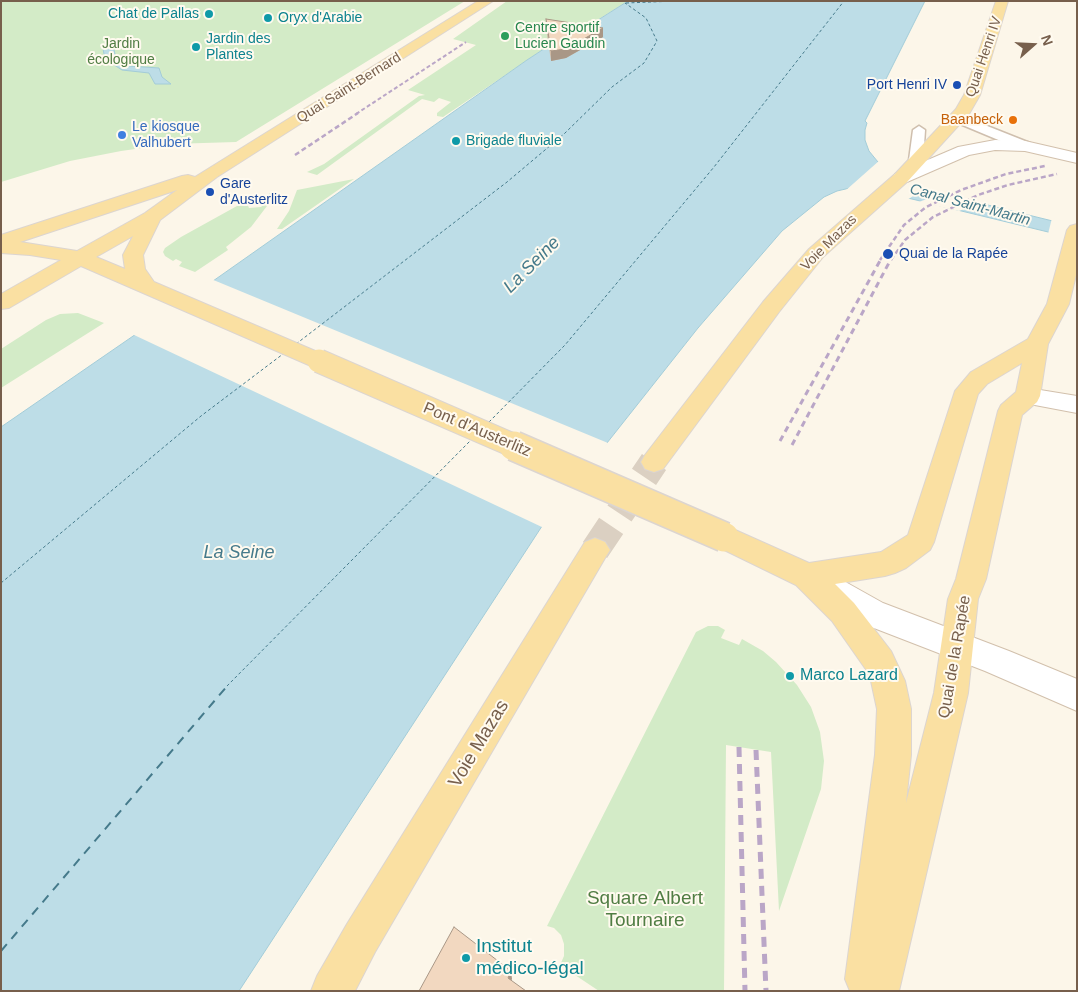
<!DOCTYPE html>
<meta charset="utf-8">
<style>
body{margin:0}
#map{position:relative;width:1078px;height:992px;overflow:hidden;background:#fcf6e9;font-family:Helvetica,sans-serif}
canvas{display:block}
.frame{position:absolute;inset:0;border:2px solid #775f4c;pointer-events:none}
.north{position:absolute;left:1008px;top:20px;width:50px;height:50px;-webkit-text-stroke:4px #fffaef;paint-order:stroke;rotate:71deg;font-size:14px;font-weight:700;line-height:20px;text-align:center;color:#775f4c}
.north::after{content:'';display:block;margin:auto;width:18px;height:22px;background:#775f4c;clip-path:polygon(50% 0,100% 100%,50% 72%,0 100%)}
</style>
<div id="map">
<canvas width="1078" height="992"></canvas>
<div class="frame"></div>
<div class="north">N</div>
</div>
<script>
const context = document.querySelector('canvas').getContext('2d');
context.lineJoin = 'round';
function fillPath(path, color) { context.fillStyle = color; context.fill(path, 'evenodd'); }
const poly = rows => new Path2D(rows.map(r => 'M' + r).join(''));
function strokePath(path, color, width, dash) { context.strokeStyle = color; context.lineWidth = width; context.lineCap = dash ? 'butt' : 'round'; context.setLineDash(dash || []); context.stroke(path); }
function label(font, color, halo, rows, align = 'center') {
  context.font = font + ' Helvetica,sans-serif'; context.lineWidth = 4; context.setLineDash([]); context.textBaseline = 'middle'; context.strokeStyle = halo; context.fillStyle = color; for (const [text, x, y, turn = 0] of rows) {
    context.save(); context.translate(x, y); context.rotate((+turn || 0) * Math.PI / 180); context.textAlign = isNaN(turn) ? turn : align; if (halo) context.strokeText(text, 0, 0); context.fillText(text, 0, 0); context.restore();
  }
}
fillPath(poly([
 [1,1,465,1,236,142,171,144,121,151,70,161,1,182],
 [507,1,628,1,567,39,556,41,443,117,437,116,437,113,451,102,439,98,434,102,422,99,317,175,307,172,324,164,419,96,425,95,408,90,476,45,453,39],
 [354,179,282,229,277,229,289,211,297,190],
 [271,193,267,206,251,227,226,247,228,250,195,272,179,266,182,262,176,259,173,261,165,256,163,252,165,248,181,237,246,201,249,208,261,207,268,200,266,195],
 [78,313,104,323,1,388,1,349,46,320,60,314],
 [708,626,718,626,725,630,721,638,739,645,742,639,763,651,776,662,797,685,811,707,820,732,824,761,821,789,779,911,771,752,726,745,724,991,599,991,560,965,564,956,564,944,561,935,554,928,547,926,696,632]
]), '#d3ebc7');
const water = poly([
 [628,1,925,1,865,121,867,123,865,130,865,140,869,151,878,162,923,189,1077,227,1077,239,883,192,850,188,837,191,824,197,782,231,698,328,546,520,239,991,1,991,1,427,213,281,527,60,556,41,568,39,628,1],
 [114,40,119,41,114,50,116,58,129,66,159,68,162,77,171,84,155,84,149,73,122,70,105,59,103,49,105,44,114,40]
]);
fillPath(water, '#bddde7');
strokePath(water, '#a3ccd8', 1);
fillPath(poly([
 [880,160,898,173,927,187,907,200,865,191,845,191],
 [945,192,976,199,984,201,959,211,919,202],
 [1052,218,1077,224,1077,241,1048,234],
 [211,279,608,443,544,528,132,334]
]), '#fcf6e9');
strokePath(poly([
 [626,3,676,1],
 [296,344,507,182,564,134,612,87,644,63,657,41,646,18,625,3],
 [489,422,565,345,714,167,844,1],
 [1,583,201,416,283,354],
 [227,686,472,439]
]), '#457a8b', 1, [3, 2.5]);
strokePath(poly([
 [1,951,228,685]
]), '#457a8b', 2, [9, 7]);
strokePath(poly([
 [595,550,654,462]
]), '#dbd0c2', 29, [29, 15]);
const minor = poly([
 [957,114,1030,143,1031,146,1030,149,1020,149,953,121,951,118,953,115,957,114],
 [919,126,925,130,923,160,916,164,909,160,913,130,919,126]
]);
const secondary = poly([
 [995,140,1025,141,1077,153,1077,163,1025,151,995,150,969,155,907,182,901,183,895,182,892,178,895,174,958,147,995,140],
 [1028,388,1077,396,1077,413,1019,402,1016,396,1019,390,1028,388],
 [822,571,833,575,883,603,1009,651,1077,679,1077,711,985,671,861,623,811,593,807,584,811,575,822,571]
]);
const primary = poly([
 [478,1,493,1,217,177,160,220,143,255,145,269,154,282,327,356,331,361,327,366,319,369,311,366,81,266,9,308,1,309,1,294,61,260,30,255,1,253,1,235,182,176,188,175,195,177,478,1],
 [177,190,145,213,77,251,20,242,177,190],
 [133,236,123,255,125,269,96,257,133,236],
 [996,1,1008,1,980,95,969,114,907,182,823,257,779,312,663,469,654,472,645,469,641,462,645,455,763,302,809,249,895,174,956,109,964,95,996,1],
 [1077,224,1077,271,1069,304,1048,344,1040,396,1037,402,1022,415,986,579,978,599,968,693,899,991,850,991,845,979,875,755,877,709,871,681,867,671,832,621,796,585,714,545,710,537,714,529,724,525,809,563,881,552,908,535,955,391,971,372,1028,339,1047,304,1067,230,1070,226,1077,224],
 [1022,363,1016,392,1001,405,998,411,956,579,948,599,934,693,906,803,911,755,911,709,905,681,891,651,854,603,835,584,885,576,895,573,906,568,930,550,934,542,978,394,987,384,1022,363],
 [595,538,605,542,610,550,605,558,375,952,355,991,311,991,317,976,347,924,585,542,595,538]
]);
strokePath(minor, '#cfbfae', 3);
strokePath(secondary, '#d2c0ac', 2);
strokePath(primary, '#dcd5d0', 2);
fillPath(minor, '#fff');
fillPath(secondary, '#fff');
fillPath(primary, '#fae0a2');
strokePath(poly([
 [356,114,466,42]
]), '#baa6c7', 2, [4, 2.5]);
strokePath(poly([
 [295,155,358,113],
 [880,260,904,225,926,207,961,190,1006,174,1045,166],
 [891,260,905,240,933,217,978,195,1008,185,1057,174]
]), '#baa6c7', 2.5, [5, 3]);
strokePath(poly([
 [780,441,881,259],
 [792,445,891,259]
]), '#baa6c7', 3, [6, 4.5]);
strokePath(poly([
 [739,747,745,991],
 [756,750,766,991]
]), '#baa6c7', 5, [10, 7]);
const primaryBridgeFar1 = poly([
 [319,361,517,447]
]);
const primaryBridge = poly([
 [514,446,724,537]
]);
strokePath(primaryBridgeFar1, '#dcd5d0', 25, []);
strokePath(primaryBridge, '#dcd5d0', 32, []);
strokePath(primaryBridgeFar1, '#fae0a2', 23);
strokePath(primaryBridge, '#fae0a2', 29);
fillPath(poly([
 [546,19,603,28,603,37,566,58,551,61,546,28]
]), '#d0baa5');
fillPath(poly([
 [603,28,603,37,566,58,551,61,551,51],
 [511,971,512,979,509,986,508,978]
]), '#a99786');
const building = poly([
 [546,19,603,28,566,49,551,51,546,19],
 [454,927,511,971,508,978,526,991,419,991,454,927]
]);
fillPath(building, '#f2d8c0');
strokePath(building, '#a99786', 1);
for (const [x, y, r, color] of [
 [209,14,5,"#0f9aa8"],
 [268,18,5,"#0f9aa8"],
 [505,36,5,"#2e9e5b"],
 [196,47,5,"#0f9aa8"],
 [957,85,5,"#1a4fb4"],
 [1013,120,5,"#e8710a"],
 [122,135,5,"#3f7fe0"],
 [456,141,5,"#0f9aa8"],
 [210,192,5,"#1a4fb4"],
 [888,254,6,"#1a4fb4"],
 [790,676,5,"#0f9aa8"],
 [466,958,5,"#0f9aa8"]
]) { const dot = new Path2D(); dot.arc(x, y, r, 0, 2 * Math.PI); context.fillStyle = color; context.fill(dot); strokePath(dot, '#fffaef', 2); }
label('14px', '#0d838f', '#fffaef', [
 ["Chat de Pallas",199,14,"right"],
 ["Oryx d'Arabie",278,18],
 ["Jardin des",206,39],
 ["Plantes",206,55],
 ["Brigade fluviale",466,141]
], 'left');
label('14px', '#27864d', '#fffaef', [
 ["Centre sportif",515,28],
 ["Lucien Gaudin",515,44]
], 'left');
label('14px', '#507d43', '#fffaef', [
 ["Jardin",121,44],
 ["écologique",121,60]
]);
label('14px', '#775f4c', '#fffaef', [
 ["Quai Henri IV",984,57,-71],
 ["Quai Saint-Bernard",349,88,-32],
 ["Voie Mazas",829,243,-45]
]);
label('14px', '#164399', '#fffaef', [
 ["Port Henri IV",947,85,"right"],
 ["Gare",220,184],
 ["d'Austerlitz",220,200],
 ["Quai de la Rapée",899,254]
], 'left');
label('14px', '#c56008', '#fffaef', [
 ["Baanbeck",1003,120]
], 'right');
label('14px', '#366cbe', '#fffaef', [
 ["Le kiosque",132,127],
 ["Valhubert",132,143]
], 'left');
label('italic 15px', '#457a8b', '#fffaef', [
 ["Canal Saint-Martin",970,205,15]
]);
label('16px', '#775f4c', '#fffaef', [
 ["Pont d'Austerlitz",477,430,23],
 ["Quai de la Rapée",955,657,-80]
]);
label('16px', '#0d838f', '#fffaef', [
 ["Marco Lazard",800,676]
], 'left');
label('italic 18px', '#457a8b', '#fffaef', [
 ["La Seine",532,265,-45],
 ["La Seine",239,553]
]);
label('19px', '#775f4c', '#fffaef', [
 ["Voie Mazas",479,744,-59]
]);
label('19px', '#507d43', '#fffaef', [
 ["Square Albert",645,899],
 ["Tournaire",645,921]
]);
label('19px', '#0d838f', '#fffaef', [
 ["Institut",476,947],
 ["médico-légal",476,969]
], 'left');
</script>
